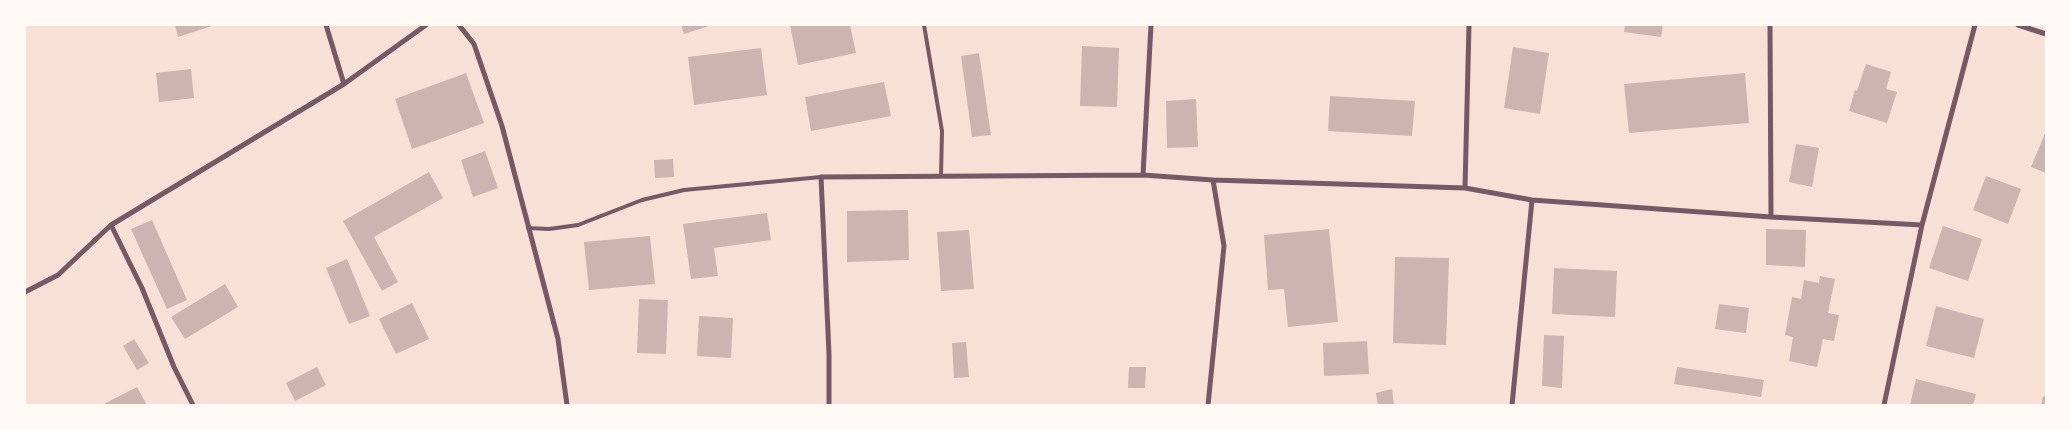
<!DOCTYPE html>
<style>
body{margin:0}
#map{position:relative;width:2071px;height:430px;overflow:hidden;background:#f7e1d7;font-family:Lato,sans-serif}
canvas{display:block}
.frame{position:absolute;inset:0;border:26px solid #fffaf5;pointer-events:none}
</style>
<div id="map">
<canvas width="2071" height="430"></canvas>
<div class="frame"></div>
</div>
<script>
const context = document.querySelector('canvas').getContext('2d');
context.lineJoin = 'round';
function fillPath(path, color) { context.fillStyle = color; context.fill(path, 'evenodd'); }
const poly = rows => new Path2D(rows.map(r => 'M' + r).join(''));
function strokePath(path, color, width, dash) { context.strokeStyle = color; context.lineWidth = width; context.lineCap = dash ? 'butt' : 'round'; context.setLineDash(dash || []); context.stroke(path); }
fillPath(poly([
 [175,25,215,25,178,37],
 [681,25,712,25,684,34],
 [790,25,850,25,856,53,798,65],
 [1625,25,1663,25,1661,37,1624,32],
 [1082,46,1119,48,1117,107,1080,106],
 [1513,47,1549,53,1540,114,1504,108],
 [761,48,767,95,694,105,688,57],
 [979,53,991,135,972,137,961,56],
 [1866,64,1891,72,1886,89,1897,92,1887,123,1849,111,1855,90,1857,91],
 [191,69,194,98,159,102,156,73],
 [466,73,484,123,412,149,395,99],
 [1745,73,1749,123,1629,133,1624,84],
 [884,82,891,116,811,131,805,97],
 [1330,96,1415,101,1412,136,1328,131],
 [1196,99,1198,147,1167,148,1166,101],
 [2046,131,2046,173,2031,167],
 [1796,144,1819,148,1812,187,1789,182],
 [485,151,498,188,473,197,461,160],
 [673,159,674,177,655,178,654,160],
 [429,172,443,198,374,237,398,282,382,291,343,221],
 [1986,176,2021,189,2008,224,1973,210],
 [908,210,909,260,847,262,847,211],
 [767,213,771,240,714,248,718,276,691,279,683,224],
 [152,220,187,300,167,309,131,229],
 [1943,226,1982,239,1968,281,1929,268],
 [1329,229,1338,322,1288,327,1284,289,1268,290,1264,235],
 [1766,229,1806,230,1805,267,1766,265],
 [969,230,974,289,941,291,937,232],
 [650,236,655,284,589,290,584,242],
 [1395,257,1449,258,1446,345,1393,343],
 [347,259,370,316,349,324,326,268],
 [1554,268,1617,271,1615,317,1552,314],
 [1820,276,1835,279,1828,313,1839,315,1834,341,1823,339,1817,367,1789,361,1793,337,1785,335,1792,297,1801,299,1804,280,1819,283],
 [225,284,238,307,185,339,171,317],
 [639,299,668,300,666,354,637,353],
 [412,303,429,339,396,354,379,319],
 [1719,304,1749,308,1746,333,1715,329],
 [1936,306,1984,319,1974,358,1926,346],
 [699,316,733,318,731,358,697,356],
 [1544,335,1564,336,1562,388,1542,386],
 [134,339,149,363,137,370,123,346],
 [1367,341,1369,374,1324,376,1323,343],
 [966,342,969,377,954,378,952,343],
 [317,367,326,385,295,401,286,383],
 [1129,367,1146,367,1145,388,1128,388],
 [1677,367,1764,380,1761,397,1674,384],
 [1916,379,1976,394,1973,405,1910,405],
 [137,387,147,405,102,405],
 [1392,389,1394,405,1378,405,1376,393],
 [2043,396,2046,397,2046,405,2041,405]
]), '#ccb4b1');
strokePath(poly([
 [924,25,942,131,941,176],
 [528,228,549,229,578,225,642,200,684,190,821,177]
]), '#755966', 4);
strokePath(poly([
 [326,25,344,84],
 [459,25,474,44,502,126,558,339,567,405],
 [1770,25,1771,217],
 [2018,25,2046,34],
 [1143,175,1151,25],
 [1465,188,1469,25],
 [111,225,142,288,174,367,193,405],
 [25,292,58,275,111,225,344,84,426,25],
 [829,405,829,354,821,177,1143,175,1213,180,1465,188,1532,200,1771,217,1922,225],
 [1208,405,1224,246,1213,180],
 [1512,405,1532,200],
 [1884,405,1922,225,1975,25]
]), '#755966', 5);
</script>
